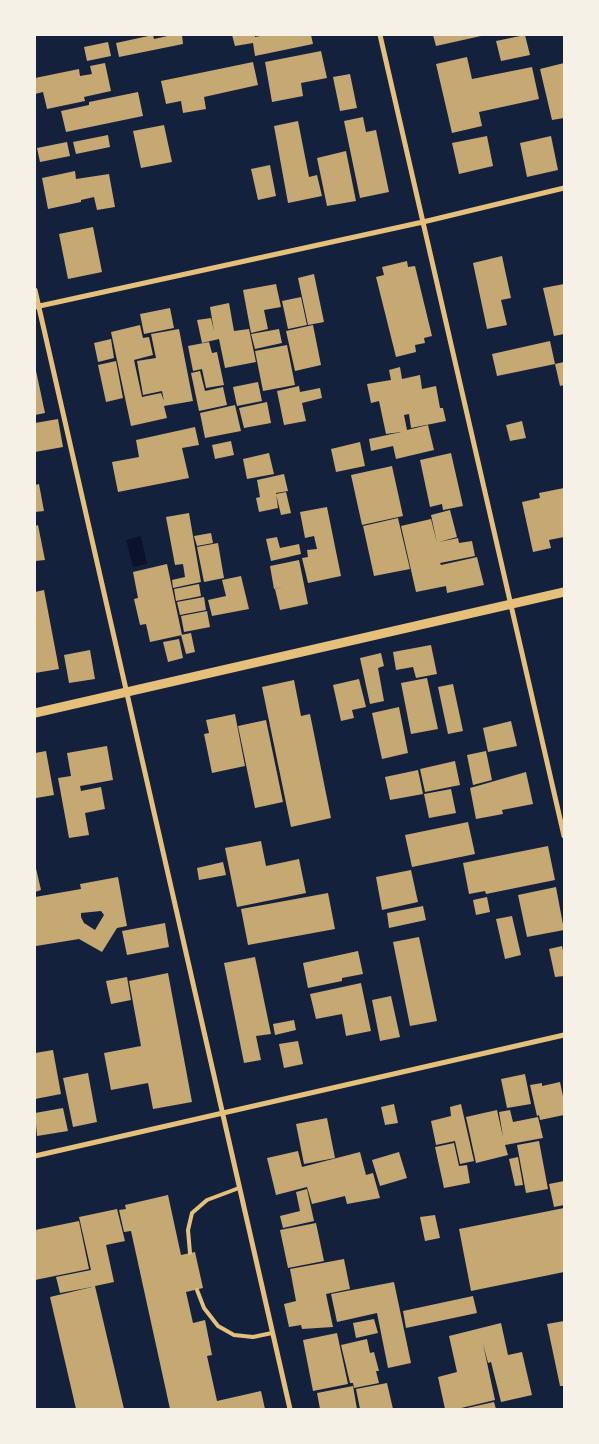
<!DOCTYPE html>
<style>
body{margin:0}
#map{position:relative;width:599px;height:1444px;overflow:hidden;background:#14213d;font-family:Literata,serif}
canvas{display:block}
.frame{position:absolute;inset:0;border:36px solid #f6f1e7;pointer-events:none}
</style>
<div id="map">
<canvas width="599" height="1444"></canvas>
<div class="frame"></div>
</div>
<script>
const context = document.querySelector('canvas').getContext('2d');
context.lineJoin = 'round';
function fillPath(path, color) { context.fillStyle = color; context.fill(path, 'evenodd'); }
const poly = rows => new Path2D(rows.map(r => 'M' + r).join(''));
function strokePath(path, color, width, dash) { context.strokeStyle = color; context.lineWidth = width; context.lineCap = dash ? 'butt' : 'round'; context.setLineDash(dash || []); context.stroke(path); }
fillPath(poly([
 [141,536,147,564,133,567,126,540]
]), '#0b132b');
fillPath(poly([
 [153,35,154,39,172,35,182,35,183,44,119,57,116,43],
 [232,35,255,35,255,37,265,35,311,35,313,44,255,56,253,43,235,46],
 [433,35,480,35,481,36,436,46],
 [525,35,530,55,501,61,496,41],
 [108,42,111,56,87,61,84,47],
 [321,51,327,78,301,83,303,96,272,102,265,62],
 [467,57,472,79,532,67,539,99,479,112,482,126,452,133,436,64],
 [253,62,258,85,204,97,206,109,183,113,181,101,166,104,161,81],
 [105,63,111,91,84,97,85,101,47,109,43,92,35,94,35,78,79,69,80,76,92,74,90,66],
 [564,63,564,118,552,120,540,69],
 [350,74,357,108,340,111,333,77],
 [138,92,143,116,66,132,61,111,89,105,89,102],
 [363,117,366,132,376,130,389,192,360,198,344,121],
 [298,121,309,177,317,175,322,196,288,203,274,126],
 [164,125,172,162,141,168,133,131],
 [108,135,110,147,76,154,73,142],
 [487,136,493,166,459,174,452,143],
 [551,136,558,170,527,177,520,143],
 [67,142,70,156,40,162,37,148],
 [346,151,356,201,327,206,317,158],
 [270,165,276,196,258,200,251,169],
 [75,171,76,179,109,174,115,207,97,210,94,197,81,200,81,202,48,209,42,178],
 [93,227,102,272,68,279,59,234],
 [502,256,511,298,501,300,507,325,487,329,473,263],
 [407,261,408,267,415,266,432,336,424,338,425,343,415,345,416,352,396,357,376,277,384,275,382,267],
 [314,274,324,322,308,325,298,278],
 [276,284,281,307,264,310,268,329,251,333,243,290],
 [564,284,564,334,554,336,543,288],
 [301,297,307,325,288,329,282,301],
 [229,303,234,331,249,329,256,362,225,368,219,339,202,343,197,320,211,318,214,331,210,307],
 [170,308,174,328,144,334,140,314],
 [140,325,143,338,149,337,153,355,134,360,142,397,161,393,164,401,162,391,143,395,137,361,156,358,151,334,179,329,193,401,164,406,167,418,131,426,111,332],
 [313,325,321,365,295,371,286,331],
 [279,329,282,343,255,349,251,334],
 [111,339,114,358,98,362,94,343],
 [550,341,555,364,497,376,492,354],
 [209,342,212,353,217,352,224,385,206,388,202,369,193,371,188,346],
 [287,345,295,385,263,391,255,351],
 [116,361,123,398,106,402,98,365],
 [564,362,564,385,560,386,555,364],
 [35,366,45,413,35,415],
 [400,367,402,379,420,375,422,389,436,386,440,408,443,408,446,421,411,428,409,414,404,415,407,430,428,425,434,450,396,459,393,446,371,451,369,439,401,432,386,434,379,401,371,403,367,384,391,380,389,370],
 [200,371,205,391,223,387,227,405,199,411,191,373],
 [258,382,262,401,237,406,233,387],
 [299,386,300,392,320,388,322,398,302,403,306,421,284,425,277,391],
 [267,402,271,423,244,428,239,408],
 [235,405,241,431,205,438,200,413],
 [58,419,63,447,35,452,35,423],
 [522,421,526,438,510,441,506,425],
 [195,427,199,445,182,448,189,478,118,492,112,462,139,457,136,440],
 [231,441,234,455,215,459,212,445],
 [360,442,365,466,336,472,331,449],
 [269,453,274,474,247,479,243,459],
 [451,453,463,506,443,510,442,504,430,507,420,460],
 [392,466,403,516,362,525,351,475],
 [284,474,288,491,276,493,278,508,259,512,256,498,260,497,257,480],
 [39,484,44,511,35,512,35,485],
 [564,488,564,537,549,540,551,548,533,552,522,502,540,498,539,493],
 [286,492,291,513,281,515,276,494],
 [327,507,341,576,308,583,302,558,308,557,307,550,317,549,314,536,305,538,300,512],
 [450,510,457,537,439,542,458,538,459,543,472,541,475,556,440,563,441,565,477,557,484,585,447,593,446,586,416,592,401,526,431,519,437,543,431,515],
 [189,513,201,582,173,588,172,580,185,577,183,564,175,565,166,517],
 [398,518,410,569,374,576,363,526],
 [38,525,45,560,35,561,35,526],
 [211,533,213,543,197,546,194,536],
 [277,537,280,548,299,544,301,554,271,561,266,539],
 [218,543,224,578,204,582,197,547],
 [299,560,308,604,280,610,275,589,283,587,274,589,270,566],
 [167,564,182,635,150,642,146,624,140,625,134,599,138,598,133,572],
 [241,576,249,609,212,616,208,600,226,596,222,580],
 [199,584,201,596,176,601,174,589],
 [44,590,59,669,35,673,35,592],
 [204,597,206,610,180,615,177,602],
 [207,611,210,627,184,632,181,616],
 [191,633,195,652,186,654,181,635],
 [179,639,183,658,168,662,163,642],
 [431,645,437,674,416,678,413,667,396,670,393,652],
 [90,650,95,679,69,683,64,655],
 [381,653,384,666,378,668,384,701,370,704,360,658],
 [427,678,438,729,411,734,401,683],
 [359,679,366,707,352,710,354,718,341,721,333,685],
 [294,680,301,716,310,714,331,818,291,827,262,687],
 [453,684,463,731,448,734,438,687],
 [399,707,408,753,382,759,372,713],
 [235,714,245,766,212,773,204,734,209,733,206,720],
 [266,720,283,802,255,808,238,726],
 [511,721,517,746,488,752,483,728],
 [107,746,113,780,80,786,81,791,101,787,105,809,85,813,89,835,69,838,58,778,71,776,67,753],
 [46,751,54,795,36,798,35,753],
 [486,751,492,780,473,785,467,755],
 [455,761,460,785,425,792,420,769],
 [418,770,423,794,390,800,385,777],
 [526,772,533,804,502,810,503,814,476,819,470,788],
 [451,789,456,813,429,818,424,794],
 [468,822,475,854,412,867,405,835],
 [261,841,266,866,299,859,306,893,237,907,225,848],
 [548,846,555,880,486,894,485,891,469,894,463,863],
 [223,862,226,875,199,880,197,868],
 [35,864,41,890,35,892],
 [411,870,418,902,382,910,376,877],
 [118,877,127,926,117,928,102,952,79,939,36,946,35,897,81,889,80,884],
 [101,911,104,915,95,930,84,923,81,917,81,913],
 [556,887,564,930,527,937,518,895],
 [328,893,335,929,248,945,241,909],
 [487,897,490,912,476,915,473,900],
 [423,906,426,920,389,928,387,913],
 [512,916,521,955,505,959,496,919],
 [165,923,169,947,127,955,122,931],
 [419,937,437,1021,410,1026,393,942],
 [562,946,564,955,564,976,555,977,549,949],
 [358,951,363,974,342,978,342,981,308,988,303,963],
 [255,957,271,1034,256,1036,261,1060,244,1063,224,963],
 [168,973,192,1102,153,1109,148,1083,111,1090,104,1053,141,1046,129,981],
 [127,977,131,1000,111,1004,106,981],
 [361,983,371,1031,346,1036,342,1014,316,1019,310,994],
 [391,996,400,1037,380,1041,372,1000],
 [294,1020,296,1030,275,1035,273,1024],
 [298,1041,303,1064,284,1068,279,1044],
 [53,1050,61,1094,35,1099,35,1053],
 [88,1073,97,1122,73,1127,63,1078],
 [525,1074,531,1104,507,1108,501,1079],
 [560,1082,564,1101,564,1115,540,1120,539,1115,537,1116,530,1085,542,1083,542,1086],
 [394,1104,398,1123,385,1125,381,1107],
 [461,1104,474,1161,460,1164,455,1141,436,1145,431,1121,451,1116,450,1107],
 [63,1108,68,1131,37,1136,35,1113],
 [497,1110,503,1137,499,1112,510,1110,513,1122,538,1117,543,1138,505,1145,508,1155,476,1163,466,1117],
 [327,1118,335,1158,304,1164,296,1124],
 [539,1141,548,1189,526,1193,517,1145],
 [454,1143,459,1166,467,1165,470,1183,444,1188,435,1147],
 [298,1151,302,1167,360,1152,366,1175,373,1173,380,1198,347,1204,345,1196,312,1204,307,1187,276,1195,267,1158],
 [399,1152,407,1178,380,1186,372,1160],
 [518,1157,523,1185,515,1186,509,1159],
 [564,1181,564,1205,554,1207,549,1184],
 [307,1189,314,1221,283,1228,280,1216,300,1211,296,1192],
 [168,1195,181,1255,195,1252,203,1288,186,1292,193,1323,205,1320,212,1355,207,1356,217,1401,261,1391,265,1409,170,1409,131,1231,124,1232,119,1210,126,1209,125,1205],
 [564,1208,564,1272,471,1291,459,1229],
 [117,1209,125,1241,106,1245,114,1282,95,1286,124,1409,76,1409,50,1297,92,1287,60,1293,56,1277,91,1270,79,1217],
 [435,1215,440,1238,425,1241,420,1217],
 [79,1221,89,1269,35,1280,35,1230],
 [316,1223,324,1261,288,1268,280,1230],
 [344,1259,350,1289,326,1294,333,1327,302,1329,301,1325,289,1327,284,1304,296,1301,290,1269],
 [394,1282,411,1363,388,1368,377,1313,337,1322,331,1294],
 [473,1296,477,1313,406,1328,403,1311],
 [374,1319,378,1333,356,1338,353,1323],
 [564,1321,564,1386,560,1386,547,1324],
 [501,1323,508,1355,522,1352,532,1395,501,1402,491,1362,488,1363,483,1344,495,1400,457,1409,445,1409,438,1377,457,1372,449,1336],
 [337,1333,348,1384,313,1391,303,1340],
 [367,1339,370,1353,374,1352,379,1371,376,1371,379,1383,354,1388,353,1383,350,1383,341,1345],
 [387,1383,393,1409,360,1409,356,1389],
 [353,1386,357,1409,320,1409,317,1393],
 [494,1402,496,1409,467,1409,467,1408]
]), '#c6a872');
strokePath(poly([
 [190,1253,188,1230,192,1213,207,1200,239,1188],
 [197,1290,204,1308,218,1326,234,1335,253,1337,272,1333]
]), '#e5c07b', 4);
strokePath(poly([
 [380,35,564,836],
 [35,290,290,1409],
 [35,307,423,222,564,188],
 [35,1156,564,1035]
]), '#e5c07b', 5);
strokePath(poly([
 [35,713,564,592]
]), '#e5c07b', 9);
</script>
